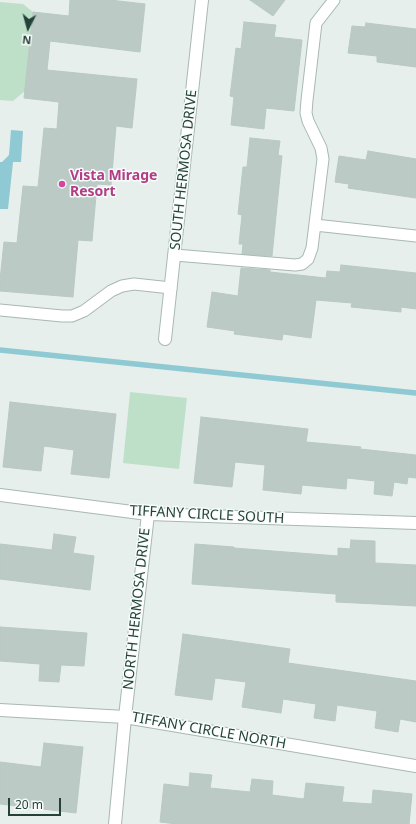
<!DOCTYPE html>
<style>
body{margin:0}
#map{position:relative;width:416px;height:824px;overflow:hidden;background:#e6efeb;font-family:"Noto Sans",sans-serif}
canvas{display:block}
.north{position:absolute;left:8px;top:8px;width:40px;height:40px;-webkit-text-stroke:3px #f7fbf9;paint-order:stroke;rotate:186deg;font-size:11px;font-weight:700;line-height:16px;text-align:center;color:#24423a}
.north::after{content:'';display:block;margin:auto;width:14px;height:18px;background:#24423a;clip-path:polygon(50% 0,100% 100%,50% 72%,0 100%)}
.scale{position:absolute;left:8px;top:798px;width:53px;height:18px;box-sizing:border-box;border:2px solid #24423a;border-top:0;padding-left:5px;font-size:12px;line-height:14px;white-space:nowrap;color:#24423a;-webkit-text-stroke:3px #f7fbf9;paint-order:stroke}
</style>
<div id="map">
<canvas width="416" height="824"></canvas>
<div class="north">N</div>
<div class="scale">20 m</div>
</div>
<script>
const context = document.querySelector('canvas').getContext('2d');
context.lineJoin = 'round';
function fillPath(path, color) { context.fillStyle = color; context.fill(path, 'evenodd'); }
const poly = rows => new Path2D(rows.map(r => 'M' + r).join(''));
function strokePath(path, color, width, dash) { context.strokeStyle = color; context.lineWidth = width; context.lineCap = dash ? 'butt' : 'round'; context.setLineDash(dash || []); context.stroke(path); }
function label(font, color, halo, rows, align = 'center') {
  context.font = font + ' "Noto Sans",sans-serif'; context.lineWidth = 3; context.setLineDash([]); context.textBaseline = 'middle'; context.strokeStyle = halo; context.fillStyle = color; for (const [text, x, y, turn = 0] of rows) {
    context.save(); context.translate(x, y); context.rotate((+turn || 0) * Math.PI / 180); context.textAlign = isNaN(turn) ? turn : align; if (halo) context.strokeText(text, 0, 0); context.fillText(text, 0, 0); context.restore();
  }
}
fillPath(poly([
 [0,2,23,4,33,12,25,91,13,101,0,100],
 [130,392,187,398,179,469,123,463]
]), '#bfe0c8');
fillPath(poly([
 [11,130,23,131,21,162,13,162,8,209,0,209,0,162,2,162,9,155]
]), '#8ec9d4');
strokePath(poly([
 [0,350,416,393]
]), '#8ec9d4', 5.5);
const building = poly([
 [70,0,110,0,145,4,140,52,50,41,47,70,137,79,132,128,116,126,111,185,97,184,92,241,78,240,73,297,0,291,0,280,4,242,17,243,23,186,38,187,44,128,57,129,59,102,24,98,33,12,69,16,70,0],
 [250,0,285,0,273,16,250,0],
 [244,22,276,25,274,37,302,40,294,111,266,108,264,129,231,125,234,97,230,96,236,48,241,49,244,22],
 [366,23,416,29,416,67,377,62,377,56,348,53,352,26,365,27,366,23],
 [250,138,280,141,278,155,282,156,272,256,242,254,243,244,239,244,242,215,238,214,243,167,247,167,250,138],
 [368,151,416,159,416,198,348,188,349,184,335,182,339,156,366,160,368,151],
 [341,265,416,273,416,309,401,307,401,312,351,307,352,303,316,300,311,338,283,334,282,340,234,334,235,331,207,327,212,292,238,296,241,268,270,270,270,272,326,278,327,271,340,272,341,265],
 [10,402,116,414,109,478,71,474,74,450,44,446,41,471,3,467,10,402],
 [201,417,308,429,306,442,361,447,360,449,416,455,416,478,408,477,407,484,394,482,392,496,374,494,375,481,347,478,346,489,302,485,301,494,263,490,265,465,235,462,232,487,194,483,201,417],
 [54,534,76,537,73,553,94,556,90,590,0,579,0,544,52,550,54,534],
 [351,540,375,541,375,563,416,565,416,606,336,602,336,594,192,584,195,544,234,547,234,548,338,556,338,548,350,549,351,540],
 [0,627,87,633,84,666,61,665,59,682,39,681,40,664,0,661,0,627],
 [183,634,290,649,288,663,416,681,416,722,400,719,398,732,375,728,377,711,337,705,335,721,314,718,316,704,283,699,281,713,242,707,246,682,215,678,212,700,175,695,183,634],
 [44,743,83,747,76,813,0,804,0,762,41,767,44,743],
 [190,773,212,775,210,788,250,792,252,779,273,781,272,795,304,799,306,783,344,787,342,802,372,804,373,790,412,794,409,824,177,824,160,822,164,784,189,787,190,773]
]);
fillPath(building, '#bbcac4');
strokePath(building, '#b8c9c2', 1);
const service = poly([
 [315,225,416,236],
 [175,255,295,265,302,264,308,259,312,248,323,159,321,148,308,121,306,113,307,100,316,23,334,0],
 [0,310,62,316,72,316,84,311,111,291,122,286,134,284,171,288]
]);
const minor = poly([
 [165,339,202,0],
 [0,495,148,514,416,523],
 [0,710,125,717,416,766],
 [115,824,125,717,148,514]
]);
strokePath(service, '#a8b8b2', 13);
strokePath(minor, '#a8b8b2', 14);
strokePath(service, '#fff', 11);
strokePath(minor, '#fff', 12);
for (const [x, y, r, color] of [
 [62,184,4,"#d1479c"]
]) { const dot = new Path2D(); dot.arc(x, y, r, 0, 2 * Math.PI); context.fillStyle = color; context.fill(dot); strokePath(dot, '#f7fbf9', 1.5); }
label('14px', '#24423a', '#f7fbf9', [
 ["SOUTH HERMOSA DRIVE",184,170,-84],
 ["TIFFANY CIRCLE SOUTH",207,515,3],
 ["NORTH HERMOSA DRIVE",137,609,-84],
 ["TIFFANY CIRCLE NORTH",209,731,10]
]);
label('bold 14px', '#b23c85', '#f7fbf9', [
 ["Vista Mirage",70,176],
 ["Resort",70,192]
], 'left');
</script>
